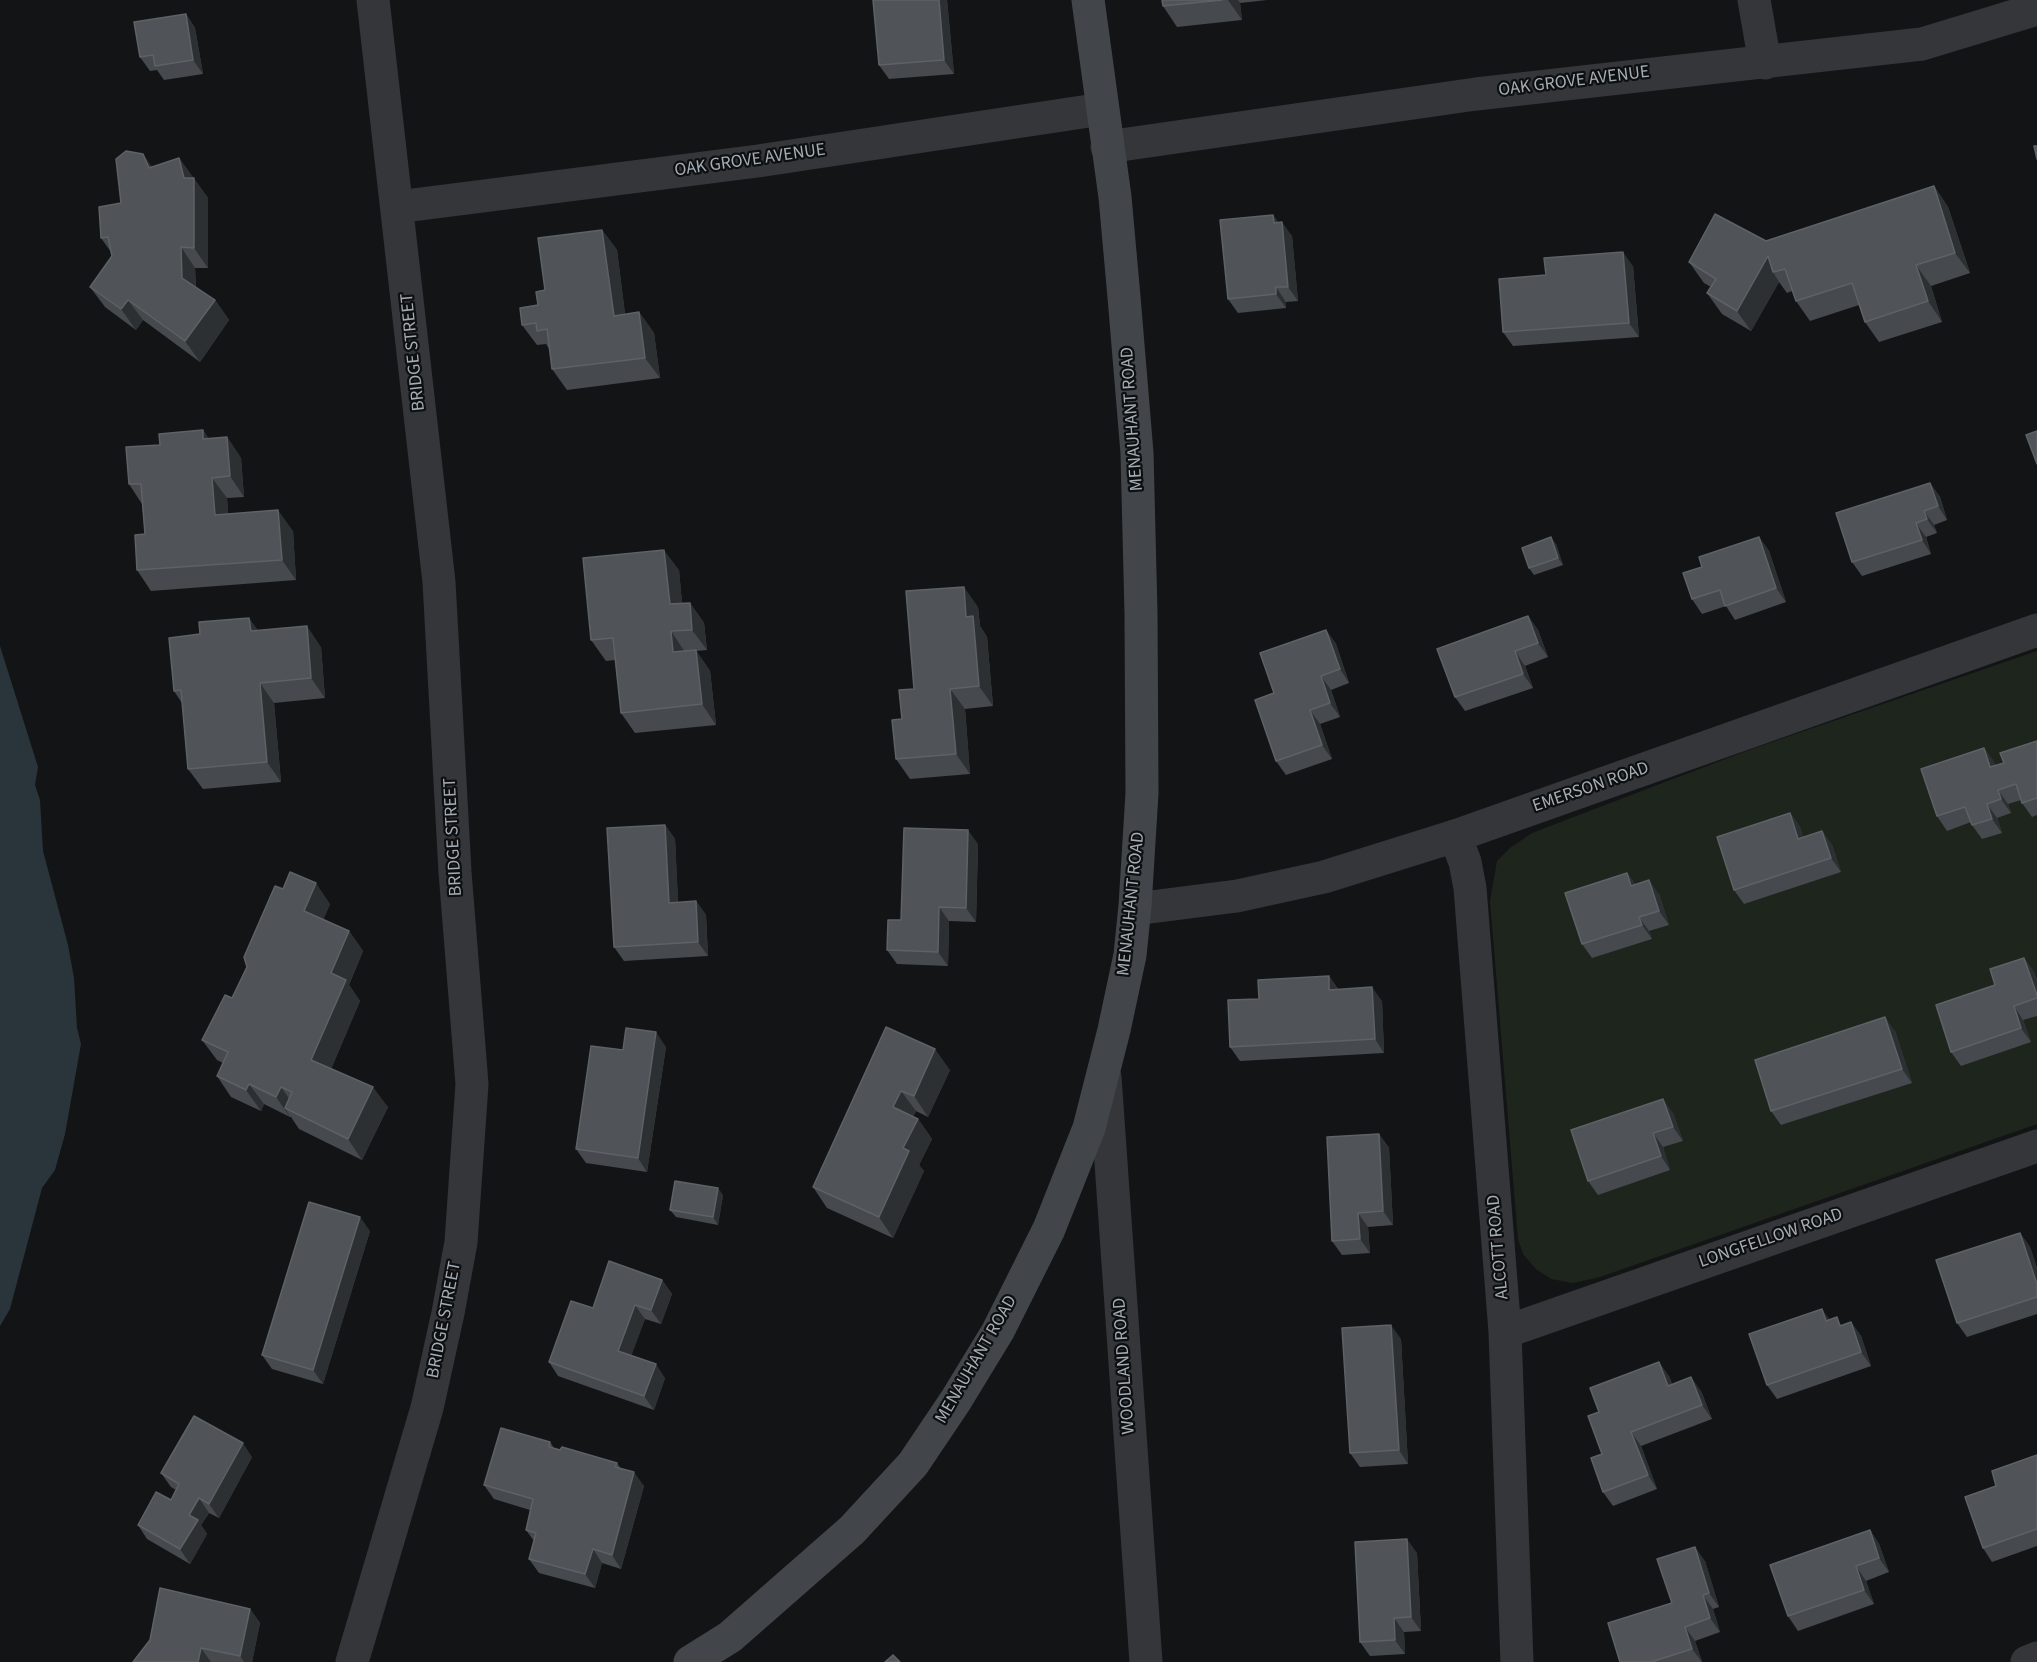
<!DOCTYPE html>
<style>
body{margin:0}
canvas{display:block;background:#131415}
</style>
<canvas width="2037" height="1662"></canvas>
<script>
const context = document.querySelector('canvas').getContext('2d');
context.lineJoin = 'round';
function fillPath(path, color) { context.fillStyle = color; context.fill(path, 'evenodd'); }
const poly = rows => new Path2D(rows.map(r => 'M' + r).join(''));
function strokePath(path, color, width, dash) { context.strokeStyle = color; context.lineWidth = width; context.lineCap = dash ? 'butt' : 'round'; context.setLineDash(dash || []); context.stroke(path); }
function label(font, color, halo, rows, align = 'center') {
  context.font = font + ' "Source Sans 3",sans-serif'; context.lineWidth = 4.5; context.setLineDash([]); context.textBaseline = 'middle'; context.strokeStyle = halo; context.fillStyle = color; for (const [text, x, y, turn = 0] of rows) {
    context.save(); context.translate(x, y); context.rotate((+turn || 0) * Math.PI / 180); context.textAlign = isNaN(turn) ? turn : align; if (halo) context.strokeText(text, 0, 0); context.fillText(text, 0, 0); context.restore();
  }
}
fillPath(poly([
 [2037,651,2037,1124,1600,1277,1573,1283,1551,1279,1536,1269,1523,1254,1518,1239,1490,901,1497,861,1510,848,1532,833,1749,750]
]), '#1e251d');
fillPath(poly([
 [0,646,38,767,35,785,40,800,43,851,68,945,74,978,77,1028,81,1044,65,1134,55,1170,42,1188,10,1309,0,1326]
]), '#29353a');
strokePath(poly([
 [1754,0,1765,63],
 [1107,147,1476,94,1922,44,2037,9],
 [397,207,758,161,1102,109],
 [1455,836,1465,862,1470,888,1505,1332,1517,1662],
 [1105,1077,1146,1662],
 [1505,1332,2037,1146],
 [352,1662,427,1408,448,1313,461,1242,472,1084,455,872,439,582,373,0],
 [2027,1662,2037,1658]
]), '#34363a', 33);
strokePath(poly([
 [1135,909,1237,896,1324,877,1455,836,2037,630]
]), '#34363a', 33);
strokePath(poly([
 [690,1662,730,1637,852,1530,913,1464,956,1400,998,1331,1049,1229,1089,1128,1114,1030,1130,955,1135,906,1142,793,1141,613,1137,453,1124,297,1115,197,1088,0]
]), '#42464b', 33);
fillPath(poly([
 [947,0,954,74,889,79,879,65],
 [1162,0,1267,0,1240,3,1242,20,1177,27,1163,6],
 [186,14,195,28,203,74,164,80,157,70,150,71,140,57],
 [179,158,208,198,208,268,195,268,196,287,215,300,229,320,200,362,143,320,136,330,105,307,90,287,112,256,111,252,101,238,121,203,152,167],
 [1934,186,1948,207,1970,273,1931,286,1942,322,1879,342,1865,322,1859,305,1810,321,1796,301,1792,291,1787,293,1779,282,1751,331,1722,314,1707,293,1711,287,1704,283,1689,262,1766,241],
 [1273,215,1278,222,1292,236,1298,301,1286,302,1286,308,1238,313,1228,299],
 [602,230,617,250,625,314,639,312,654,333,660,378,567,390,552,369,550,350,546,344,537,345,522,325,538,305,545,290],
 [1633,266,1639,337,1513,346,1503,332,1546,275],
 [203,430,209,439,227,437,241,458,244,497,227,498,228,514,293,531,296,580,151,591,137,570,145,534,142,504,129,484,160,445],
 [1930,483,1940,497,1947,520,1934,525,1937,533,1926,537,1931,554,1862,576,1852,562],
 [1759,537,1769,551,1786,602,1735,620,1726,606,1702,614,1692,599,1702,567],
 [1556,544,1563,565,1534,575,1529,568],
 [679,570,682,603,690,603,704,623,707,650,696,651,710,671,716,725,635,733,621,713,615,660,606,661,591,640],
 [978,607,980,626,987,637,993,706,965,709,970,774,910,779,896,759,902,719,914,689],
 [1528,616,1538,630,1548,657,1525,666,1533,688,1465,711,1455,697],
 [249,618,258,631,321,647,325,698,274,703,281,782,203,789,188,769,182,703,174,691,200,634],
 [1326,630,1336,644,1349,683,1331,690,1340,717,1320,724,1332,759,1286,775,1276,761,1274,693],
 [2037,741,2037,815,2032,817,2022,803,2021,800,2008,804,2011,813,1997,818,2002,833,1982,839,1972,825,1971,822,1947,831,1937,816,1984,748,1994,762,1995,766,2004,763],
 [1790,813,1800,827,1803,837,1822,831,1832,845,1841,872,1744,904,1734,890],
 [665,825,675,839,678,903,696,901,706,915,708,956,624,961,614,947],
 [978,844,976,922,949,921,948,966,897,964,887,950,901,920],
 [1627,873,1635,884,1659,894,1669,925,1649,931,1652,939,1592,958,1582,944],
 [283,889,330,904,323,920,349,931,363,951,349,985,360,1001,331,1069,388,1107,362,1160,299,1129,291,1117,290,1117,264,1104,261,1111,231,1097,217,1076,223,1063,217,1060,202,1040,232,998],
 [2024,958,2034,972,2037,980,2037,1016,2023,1020,2031,1042,1961,1066,1951,1052,1995,985],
 [1329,976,1338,989,1382,1001,1384,1053,1240,1061,1230,1047,1259,999],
 [886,1027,950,1070,928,1117,916,1111,913,1117,918,1119,932,1139,919,1165,924,1171,893,1238,827,1208,813,1187],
 [1895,1031,1912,1083,1781,1125,1771,1111],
 [666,1047,647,1172,586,1163,576,1149,623,1050],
 [1673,1113,1683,1141,1663,1147,1670,1170,1598,1195,1588,1181],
 [1379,1134,1389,1148,1393,1225,1368,1227,1370,1253,1342,1255,1332,1241],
 [723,1195,718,1225,676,1217,670,1210],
 [370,1231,323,1384,272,1369,262,1355],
 [2020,1233,2030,1247,2037,1268,2037,1314,1967,1337,1957,1323],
 [662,1280,672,1294,661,1324,645,1319,631,1355,665,1378,654,1410,558,1376,549,1362,593,1308],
 [1830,1320,1842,1325,1851,1322,1861,1336,1871,1366,1777,1399,1767,1385],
 [1401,1339,1408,1464,1360,1467,1350,1453],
 [1669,1376,1672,1384,1701,1391,1712,1419,1641,1446,1657,1489,1613,1506,1603,1492,1599,1412],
 [550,1442,554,1448,617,1463,621,1469,644,1486,621,1569,602,1563,595,1588,539,1573,529,1559,534,1541,526,1530,530,1510,494,1499,484,1485],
 [2037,1455,2037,1546,1992,1562,1983,1548,1996,1486],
 [252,1457,219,1518,209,1513,201,1525,207,1534,190,1564,147,1539,138,1525,171,1500,176,1490,171,1487,161,1473],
 [1870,1530,1879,1544,1889,1572,1866,1581,1874,1604,1798,1631,1788,1616],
 [1417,1553,1421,1631,1404,1632,1405,1654,1370,1656,1360,1642],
 [1705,1561,1719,1607,1713,1609,1720,1632,1695,1641,1702,1662,1620,1662,1672,1603],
 [250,1609,260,1623,252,1662,133,1662]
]), '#46494d');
fillPath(poly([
 [939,0,947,0,954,74,944,60],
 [1228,0,1238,0,1240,3,1242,20],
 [186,14,195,28,203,74,193,60],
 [143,154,158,175,149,168],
 [179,158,208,198,208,268,194,248,184,178],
 [1934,186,1948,207,1970,273,1955,253],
 [1273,215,1282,228,1282,222,1292,236,1298,301,1288,287,1274,223],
 [602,230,617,250,628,337,614,316],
 [181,247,195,268,196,298,182,278],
 [1623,252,1633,266,1639,337,1629,323],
 [1768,256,1773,272,1779,282,1751,331,1737,311],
 [1916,265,1931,286,1942,322,1928,301],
 [1276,287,1286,302,1286,308,1276,294],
 [128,300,143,320,136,330,121,309],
 [215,300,229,320,200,362,185,341],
 [639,312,654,333,660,378,645,358],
 [203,430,217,451,203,439],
 [227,437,241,458,244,497,230,476],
 [212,478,227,498,230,536,215,515],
 [1930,483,1940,497,1947,520,1938,506],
 [278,510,293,531,296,580,282,560],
 [1924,511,1934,525,1937,533,1927,519],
 [1916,523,1926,537,1931,554,1922,540],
 [1551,537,1556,544,1563,565,1558,558],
 [1759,537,1769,551,1786,602,1776,588],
 [664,550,679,570,684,625,670,604],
 [964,587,978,607,980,626,987,637,993,706,979,686,966,617],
 [690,603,704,623,707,650,692,630],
 [1528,616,1538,630,1548,657,1538,643],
 [249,618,263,638,251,631],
 [307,626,321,647,325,698,311,678],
 [1326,630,1336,644,1349,683,1340,669],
 [671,631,685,652,673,652],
 [696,650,710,671,716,725,702,704],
 [1515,651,1525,666,1533,688,1523,674],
 [1321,676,1331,690,1340,717,1330,703],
 [260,683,274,703,281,782,267,762],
 [950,689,965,709,970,774,956,754],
 [1310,710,1320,724,1332,759,1322,745],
 [1984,748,1994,762,2000,781,1990,767],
 [1998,790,2008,804,2011,813,2001,799],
 [1987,804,1997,818,2002,833,1992,819],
 [1790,813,1800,827,1808,853,1798,839],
 [665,825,675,839,679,917,669,903],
 [968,830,978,844,976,922,966,908],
 [1822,831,1832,845,1841,872,1831,858],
 [1627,873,1637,887,1631,886],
 [1649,880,1659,894,1669,925,1659,911],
 [316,883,330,904,318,932,304,911],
 [696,901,706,915,708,956,698,942],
 [939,907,949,921,948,966,938,952],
 [1639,917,1649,931,1652,939,1642,925],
 [349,931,363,951,349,985,360,1001,326,1081,311,1060,331,973],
 [2024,958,2034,972,2037,980,2037,995],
 [1329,976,1338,990,1329,990],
 [1372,987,1382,1001,1384,1053,1375,1039],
 [2014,1006,2023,1020,2031,1042,2021,1028],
 [1885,1017,1895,1031,1912,1083,1902,1069],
 [656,1032,666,1047,647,1172,638,1158],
 [935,1049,950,1070,928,1117,914,1096],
 [249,1084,264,1104,261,1111,246,1090],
 [281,1087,295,1107,285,1108,290,1117,276,1097],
 [373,1087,388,1107,362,1160,348,1139],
 [901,1091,916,1111,908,1128,893,1107],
 [1663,1099,1673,1113,1683,1141,1673,1127],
 [918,1119,932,1139,919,1165,924,1171,893,1238,879,1217,903,1148],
 [1653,1133,1663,1147,1670,1170,1661,1156],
 [1379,1134,1389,1148,1393,1225,1383,1211],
 [718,1188,723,1195,718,1225,713,1217],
 [1358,1213,1368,1227,1370,1253,1360,1239],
 [360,1217,370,1231,323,1384,313,1370],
 [2020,1233,2030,1247,2037,1268,2037,1284],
 [662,1280,672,1294,661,1324,651,1310],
 [635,1305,645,1319,628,1365,618,1351],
 [1822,1309,1832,1323,1826,1321],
 [1851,1322,1861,1336,1871,1366,1861,1352],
 [1391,1325,1401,1339,1408,1464,1399,1450],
 [1659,1362,1669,1376,1678,1400,1668,1386],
 [656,1364,665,1378,654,1410,644,1396],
 [1691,1377,1701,1391,1712,1419,1702,1405],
 [1631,1432,1641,1446,1657,1489,1648,1475],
 [243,1443,252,1457,219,1518,209,1504],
 [634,1472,644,1486,621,1569,612,1555],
 [199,1498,209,1513,201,1525,207,1534,190,1564,180,1549,189,1515],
 [1870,1530,1879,1544,1889,1572,1879,1558],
 [1407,1539,1417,1553,1421,1631,1411,1617],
 [1695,1547,1705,1561,1719,1607,1709,1593],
 [593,1549,602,1563,595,1588,585,1574],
 [1856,1566,1866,1581,1874,1604,1864,1590],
 [1703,1595,1713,1609,1720,1632,1710,1618],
 [250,1609,260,1623,252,1662,244,1662,240,1656],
 [1394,1618,1404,1632,1405,1654,1395,1640],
 [1685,1627,1695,1641,1702,1662,1692,1649],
 [201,1648,211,1662,198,1662]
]), '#2d3032');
const building = poly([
 [873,0,939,0,944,60,879,65,873,0],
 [1162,0,1222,0,1163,6,1162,0],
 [186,14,193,60,155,66,153,55,140,57,134,22,186,14],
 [2034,146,2037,146,2037,159,2034,146],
 [126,151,143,154,149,168,179,158,184,178,194,178,194,248,181,247,182,278,215,300,185,341,128,300,121,309,90,287,112,256,108,237,101,238,99,207,121,203,116,159,126,151],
 [1934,186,1955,253,1916,265,1928,301,1865,322,1852,283,1796,301,1785,269,1773,272,1768,256,1737,311,1707,293,1716,279,1689,262,1715,214,1766,241,1934,186],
 [1273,215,1274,223,1282,222,1288,287,1276,287,1276,294,1228,299,1220,220,1273,215],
 [602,230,614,316,639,312,645,358,552,369,547,329,537,331,536,323,522,325,520,308,538,305,536,292,545,290,538,238,602,230],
 [1623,252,1629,323,1503,332,1499,279,1546,275,1544,258,1623,252],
 [203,430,203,439,227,437,230,476,212,478,215,515,278,510,282,560,137,570,135,535,145,534,141,484,129,484,126,447,160,445,159,434,203,430],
 [2037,431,2037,464,2026,435,2037,431],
 [1930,483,1938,506,1924,511,1927,519,1916,523,1922,540,1852,562,1836,513,1930,483],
 [1551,537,1558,558,1529,568,1522,548,1551,537],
 [1759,537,1776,588,1725,606,1720,590,1692,599,1683,573,1702,567,1699,557,1759,537],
 [664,550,670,604,690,603,692,630,671,631,673,652,696,650,702,704,621,713,613,638,591,640,583,558,664,550],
 [964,587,966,617,973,616,979,686,950,689,956,754,896,759,892,720,902,719,899,690,914,689,906,591,964,587],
 [1528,616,1538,643,1515,651,1523,674,1455,697,1437,649,1528,616],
 [249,618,251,631,307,626,311,678,260,683,267,762,188,769,181,690,174,691,169,638,200,634,199,622,249,618],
 [1326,630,1340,669,1321,676,1330,703,1310,710,1322,745,1276,761,1255,700,1274,693,1260,653,1326,630],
 [2037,741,2037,798,2022,803,2016,784,1998,790,2001,799,1987,804,1992,819,1972,825,1965,807,1937,816,1921,769,1984,748,1990,767,2004,763,2000,753,2037,741],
 [1790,813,1798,839,1822,831,1831,858,1734,890,1717,837,1790,813],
 [665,825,669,903,696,901,698,942,614,947,607,828,665,825],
 [904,828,968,830,966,908,939,907,938,952,887,950,888,920,901,920,904,828],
 [290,872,316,883,304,911,349,931,331,973,346,980,311,1060,373,1087,348,1139,285,1108,292,1092,281,1087,276,1097,249,1084,246,1090,217,1076,228,1052,202,1040,225,995,232,998,247,967,244,957,275,886,283,889,290,872],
 [1627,873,1631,886,1649,880,1659,911,1639,917,1642,925,1582,944,1565,893,1627,873],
 [2024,958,2037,995,2037,998,2014,1006,2021,1028,1951,1052,1936,1005,1995,985,1990,969,2024,958],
 [1329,976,1329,990,1372,987,1375,1039,1230,1047,1228,1000,1259,999,1258,980,1329,976],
 [1885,1017,1902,1069,1771,1111,1755,1060,1885,1017],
 [886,1027,935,1049,914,1096,901,1091,893,1107,918,1119,903,1148,909,1151,879,1217,813,1187,886,1027],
 [626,1028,656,1032,638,1158,576,1149,591,1046,623,1050,626,1028],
 [1663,1099,1673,1127,1653,1133,1661,1156,1588,1181,1571,1130,1663,1099],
 [1379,1134,1383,1211,1358,1213,1360,1239,1332,1241,1327,1137,1379,1134],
 [675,1181,718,1188,713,1217,670,1210,675,1181],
 [309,1202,360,1217,313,1370,262,1355,309,1202],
 [2020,1233,2037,1284,2037,1297,1957,1323,1936,1260,2020,1233],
 [609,1261,662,1280,651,1310,635,1305,618,1351,656,1364,644,1396,549,1362,571,1301,593,1308,609,1261],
 [1822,1309,1826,1321,1837,1317,1840,1326,1851,1322,1861,1352,1767,1385,1749,1334,1822,1309],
 [1391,1325,1399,1450,1350,1453,1342,1328,1391,1325],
 [1659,1362,1668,1386,1691,1377,1702,1405,1631,1432,1648,1475,1603,1492,1591,1458,1602,1454,1588,1416,1599,1412,1590,1388,1659,1362],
 [194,1416,243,1443,209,1504,199,1498,189,1515,198,1520,180,1549,138,1525,156,1492,171,1500,179,1484,161,1473,194,1416],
 [501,1428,550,1442,549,1447,560,1450,562,1447,617,1463,615,1467,634,1472,612,1555,593,1549,585,1574,529,1559,536,1533,526,1530,533,1499,484,1485,501,1428],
 [2037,1455,2037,1529,1983,1548,1965,1497,1996,1486,1992,1471,2037,1455],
 [1870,1530,1879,1558,1856,1566,1864,1590,1788,1616,1770,1565,1870,1530],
 [1407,1539,1411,1617,1394,1618,1395,1640,1360,1642,1355,1542,1407,1539],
 [1695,1547,1709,1593,1703,1595,1710,1618,1685,1627,1692,1649,1651,1662,1620,1662,1608,1623,1672,1603,1657,1559,1695,1547],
 [160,1588,250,1609,240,1656,201,1648,198,1662,133,1662,150,1640,160,1588],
 [893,1655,900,1662,885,1662,893,1655]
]);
fillPath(building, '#505458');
strokePath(building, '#5d6267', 1.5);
label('18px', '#a4adb6', '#0e0f10', [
 ["OAK GROVE AVENUE",1574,82,-7],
 ["OAK GROVE AVENUE",750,161,-8],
 ["BRIDGE STREET",414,352,-96],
 ["MENAUHANT ROAD",1133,419,-94],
 ["EMERSON ROAD",1591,788,-19],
 ["BRIDGE STREET",454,837,-93],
 ["MENAUHANT ROAD",1132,904,-84],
 ["LONGFELLOW ROAD",1771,1239,-19],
 ["ALCOTT ROAD",1499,1247,-95],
 ["BRIDGE STREET",445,1320,-79],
 ["MENAUHANT ROAD",977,1360,-60],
 ["WOODLAND ROAD",1125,1366,-94]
]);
</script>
